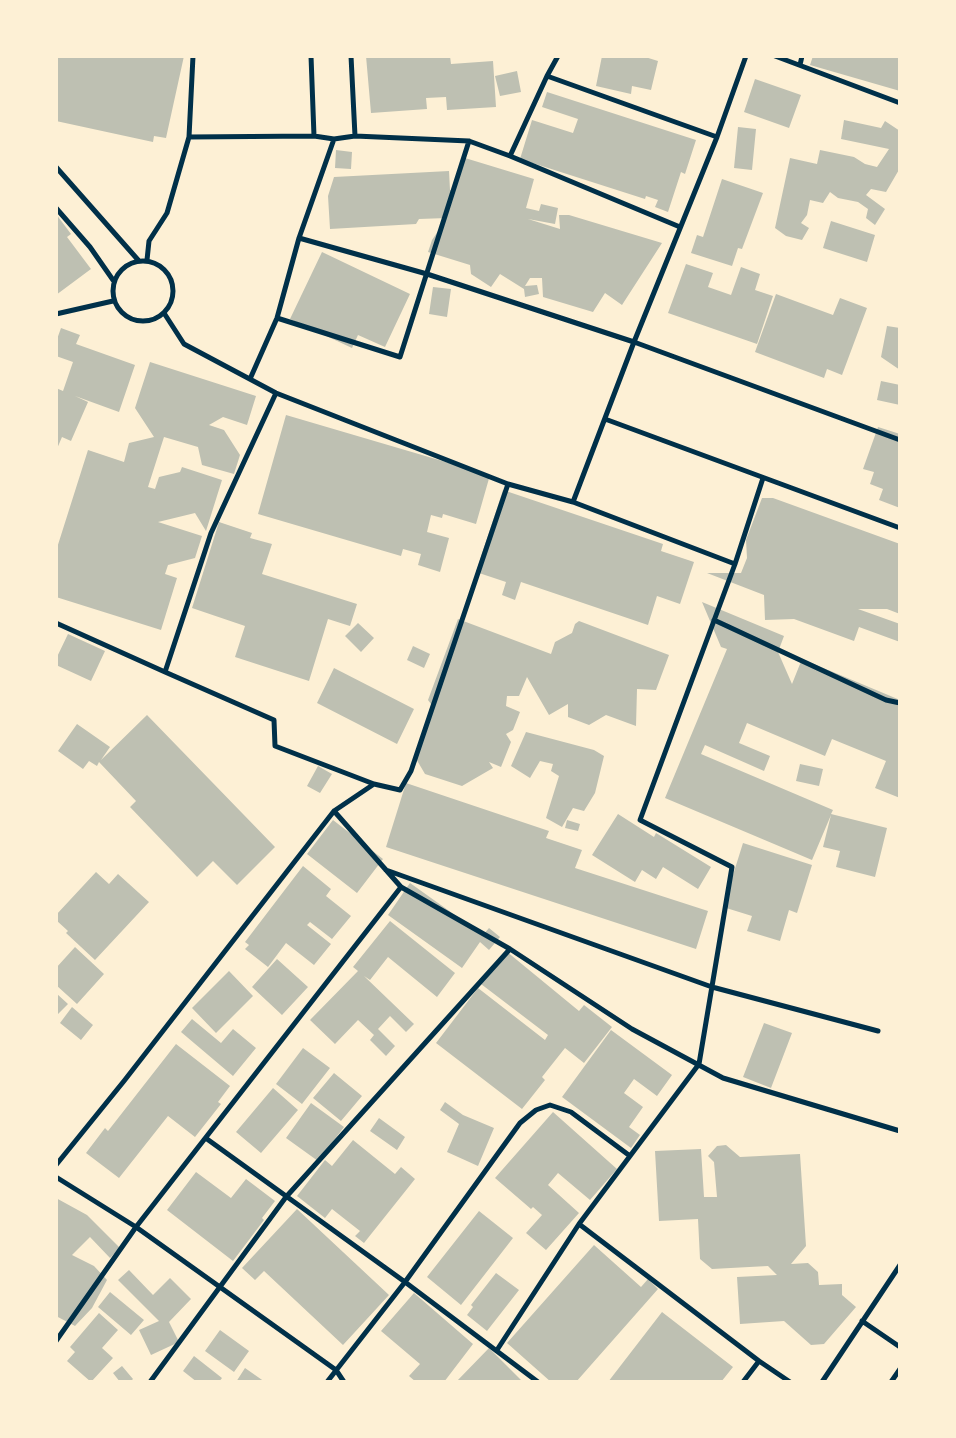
<!DOCTYPE html>
<style>
body{margin:0}
#map{position:relative;width:956px;height:1438px;overflow:hidden;background:#fdf0d5;font-family:Montserrat,sans-serif}
canvas{display:block}
.frame{position:absolute;inset:0;border:58px solid #fdf0d5;pointer-events:none}
</style>
<div id="map">
<canvas width="956" height="1438"></canvas>
<div class="frame"></div>
</div>
<script>
const context = document.querySelector('canvas').getContext('2d');
context.lineJoin = 'round';
function fillPath(path, color) { context.fillStyle = color; context.fill(path, 'evenodd'); }
const poly = rows => new Path2D(rows.map(r => 'M' + r).join(''));
function strokePath(path, color, width, dash) { context.strokeStyle = color; context.lineWidth = width; context.lineCap = dash ? 'butt' : 'round'; context.setLineDash(dash || []); context.stroke(path); }
fillPath(poly([
 [56,56,184,56,166,138,154,136,153,142,56,121],
 [366,56,450,56,451,64,493,61,496,107,447,110,446,97,426,98,427,109,371,113],
 [602,56,642,56,658,61,651,90,632,86,631,94,596,86],
 [813,56,900,56,900,91,810,65],
 [517,71,521,92,500,96,495,76],
 [755,79,801,95,789,128,744,112],
 [547,92,696,140,685,174,681,172,668,212,655,207,658,200,646,196,645,199,520,159,532,120,573,133,578,119,542,107],
 [844,120,881,128,885,121,900,131,900,168,886,192,871,189,866,195,885,209,875,225,866,218,868,209,858,202,838,198,830,192,823,203,810,200,807,215,801,223,809,228,802,240,786,236,775,228,790,158,817,164,820,150,854,157,865,164,877,167,889,149,841,139],
 [738,127,756,129,752,170,734,168],
 [336,150,352,152,351,169,335,168],
 [465,158,534,179,526,208,539,211,541,204,558,208,555,224,528,219,560,229,559,215,569,215,662,243,622,305,605,293,593,312,543,297,542,278,530,278,525,286,537,285,539,294,525,297,524,289,500,274,491,287,471,274,470,265,428,252,432,240,447,218,419,219,416,224,330,229,328,196,334,177,449,171,450,190,454,192],
 [722,179,763,193,742,249,738,248,732,266,691,253,697,235,703,237],
 [56,214,71,234,67,237,91,269,56,295],
 [831,221,875,235,867,262,823,248],
 [322,252,410,294,385,347,358,335,352,348,290,319],
 [686,264,713,273,708,287,731,295,741,267,760,274,755,290,773,296,757,344,668,313],
 [433,287,451,289,447,317,429,314],
 [776,294,833,315,840,298,867,308,842,375,827,369,824,378,755,352],
 [887,326,900,328,900,370,881,357],
 [61,328,80,335,76,344,135,365,119,412,75,396,88,402,71,441,62,437,56,451,56,388,63,391,73,362,56,356,56,342],
 [150,362,256,396,247,425,223,417,209,425,224,430,240,455,234,474,202,465,198,447,164,437,148,487,155,489,159,477,180,472,182,467,222,480,206,531,195,513,158,522,202,536,195,558,168,565,165,574,177,578,161,630,56,597,56,551,88,450,124,462,129,443,154,437,135,408],
 [881,381,900,385,900,405,877,400],
 [286,415,490,475,476,524,443,514,442,518,431,515,427,532,449,538,440,572,418,565,421,554,403,549,401,556,258,514],
 [878,427,900,434,900,508,879,500,883,489,870,484,874,472,863,469],
 [503,490,663,544,661,551,694,562,680,604,657,596,648,625,521,582,515,600,502,595,506,582,476,572],
 [762,498,773,498,900,544,900,614,887,609,858,609,900,624,900,642,859,627,854,641,794,619,765,620,764,595,707,573,741,573,747,558,746,540],
 [219,522,252,533,250,538,272,544,262,574,357,604,350,626,328,619,309,681,235,657,245,626,192,608],
 [702,602,784,636,778,652,792,684,802,659,900,700,900,798,875,788,886,761,832,739,825,756,747,723,739,743,770,756,764,771,705,745,701,754,833,810,831,814,887,828,875,877,836,867,840,851,823,847,831,815,812,860,665,798,727,649,721,647],
 [458,619,551,654,555,642,572,633,575,624,579,621,669,655,656,690,637,689,636,726,606,715,589,725,568,717,568,704,549,715,527,677,519,696,507,696,506,706,520,712,513,730,506,734,511,742,501,767,489,762,493,768,462,786,425,774,415,757,434,708,428,700],
 [358,623,374,638,361,652,345,636],
 [68,634,105,651,91,681,56,665,56,659],
 [413,646,430,654,424,668,407,660],
 [334,668,414,709,397,744,317,703],
 [147,715,275,847,237,885,213,861,197,877,130,807,136,801,99,762,97,766,89,761,83,769,58,751,77,724,110,747,101,760],
 [526,732,594,750,604,756,595,793,584,811,573,808,562,827,546,818,559,776,551,771,553,764,540,761,530,778,511,766],
 [800,764,823,769,819,786,796,781],
 [318,766,332,774,320,793,307,786],
 [406,783,549,831,546,838,582,850,575,868,708,911,696,949,386,847],
 [618,814,654,837,656,833,711,867,698,889,663,867,656,879,642,870,635,882,592,855],
 [333,820,383,859,357,893,307,854],
 [567,820,580,824,578,831,565,828],
 [743,843,812,865,797,913,789,910,780,941,747,931,752,916,723,907],
 [303,866,331,889,326,896,351,916,332,939,310,922,307,925,331,944,314,965,286,943,268,967,245,949,249,945,245,942],
 [96,872,109,884,118,874,149,902,95,960,66,933,68,931,56,920,56,915],
 [410,883,483,935,489,928,500,937,489,950,480,942,462,968,388,915],
 [390,921,455,973,437,997,388,957,370,980,364,976,414,1024,406,1032,390,1016,378,1029,395,1046,386,1056,370,1040,374,1035,358,1020,335,1044,310,1020,358,971,353,967],
 [75,947,104,974,77,1004,56,985,56,968],
 [506,951,579,1011,584,1005,612,1027,584,1063,565,1048,542,1077,545,1080,522,1109,436,1043,478,988,545,1040,548,1035,481,984],
 [277,959,308,987,282,1015,252,987],
 [229,971,253,996,216,1033,192,1008],
 [56,993,68,1004,56,1016],
 [72,1007,93,1025,81,1040,60,1023],
 [192,1019,221,1043,233,1029,256,1048,233,1076,181,1032],
 [764,1023,792,1033,771,1088,743,1077],
 [611,1030,672,1075,657,1096,634,1079,624,1093,643,1107,629,1127,640,1135,631,1148,562,1097],
 [176,1044,230,1086,218,1102,221,1104,195,1137,168,1116,119,1178,86,1153,105,1128,108,1131],
 [303,1048,330,1068,302,1104,276,1084],
 [334,1073,362,1096,341,1121,313,1098],
 [273,1088,298,1110,261,1153,236,1132],
 [445,1102,463,1115,494,1128,478,1166,447,1152,459,1124,440,1110],
 [311,1103,344,1127,318,1161,286,1138],
 [553,1112,617,1169,590,1200,558,1173,548,1185,579,1213,546,1250,526,1233,542,1215,533,1207,531,1209,495,1178],
 [379,1118,405,1137,397,1150,370,1131],
 [353,1140,395,1174,401,1167,415,1179,364,1243,355,1236,360,1231,332,1209,325,1218,297,1196,325,1160,332,1166],
 [726,1145,740,1157,800,1154,806,1246,791,1264,808,1263,818,1272,819,1285,842,1284,842,1295,856,1307,824,1344,811,1345,784,1321,740,1324,737,1277,777,1275,768,1266,712,1269,700,1259,698,1219,659,1221,655,1151,701,1149,704,1197,717,1197,714,1162,708,1156,717,1146],
 [196,1172,231,1198,246,1179,275,1201,262,1218,264,1220,233,1261,167,1210],
 [56,1198,87,1215,120,1248,110,1258,90,1237,72,1255,94,1266,107,1280,92,1308,75,1326,56,1316],
 [297,1209,389,1295,343,1345,264,1271,255,1280,242,1268],
 [479,1211,513,1238,461,1305,427,1277],
 [594,1245,641,1287,648,1279,658,1289,576,1382,551,1382,507,1343],
 [129,1270,153,1295,170,1278,191,1299,169,1322,179,1342,151,1355,139,1330,159,1321,118,1280],
 [496,1273,519,1290,487,1331,467,1315,473,1307,471,1305],
 [110,1292,144,1320,131,1335,98,1307],
 [414,1293,473,1344,444,1382,416,1382,409,1376,420,1364,381,1331],
 [662,1312,733,1367,721,1382,608,1382],
 [99,1313,118,1330,102,1348,113,1358,91,1382,67,1361,75,1352,70,1347],
 [220,1330,249,1351,234,1372,205,1351],
 [489,1348,523,1382,456,1382],
 [194,1356,222,1378,219,1382,197,1382,183,1371],
 [122,1366,133,1379,130,1382,120,1382,113,1373],
 [245,1368,265,1382,236,1382]
]), '#bec0b2');
strokePath(poly([
 [311,56,314,136],
 [351,56,355,136],
 [558,56,547,76,717,137],
 [775,56,900,103],
 [800,65,802,56],
 [189,137,314,136,334,139,355,136,469,141,510,156,547,76],
 [510,156,680,227],
 [56,167,139,261],
 [56,208,90,247,113,280],
 [299,238,427,274,634,342,900,440],
 [147,260,149,241,167,213,189,137,193,56],
 '113 291a30 30 0 1 1 60 0a30 30 0 1 1-60 0Z',
 [164,313,184,344,276,393,508,484,573,502,735,564],
 [56,314,113,301],
 [277,318,400,357,469,141],
 [250,379,277,318,299,238,334,139],
 [605,419,900,528],
 [573,502,634,342,717,137,746,56],
 [714,620,886,700,900,703],
 [56,623,165,672,211,533,276,393],
 [374,784,400,790,411,771,508,484],
 [334,811,401,887,510,949,632,1029,723,1078,900,1131],
 [386,870,712,987,878,1031],
 [207,1139,405,1282,538,1382],
 [56,1165,124,1081,334,811,374,784,275,746,274,720,165,672],
 [56,1177,136,1227,336,1370,344,1382],
 [579,1224,759,1361,790,1382],
 [862,1321,900,1347],
 [56,1341,136,1227,401,887],
 [497,1350,579,1224,699,1064,732,867,640,820,735,564,763,478],
 [150,1382,286,1197,510,949],
 [327,1382,405,1282,520,1123,536,1110,550,1105,571,1112,630,1156],
 [743,1382,759,1361],
 [822,1382,900,1265],
 [891,1382,900,1369]
]), '#003049', 5);
</script>
